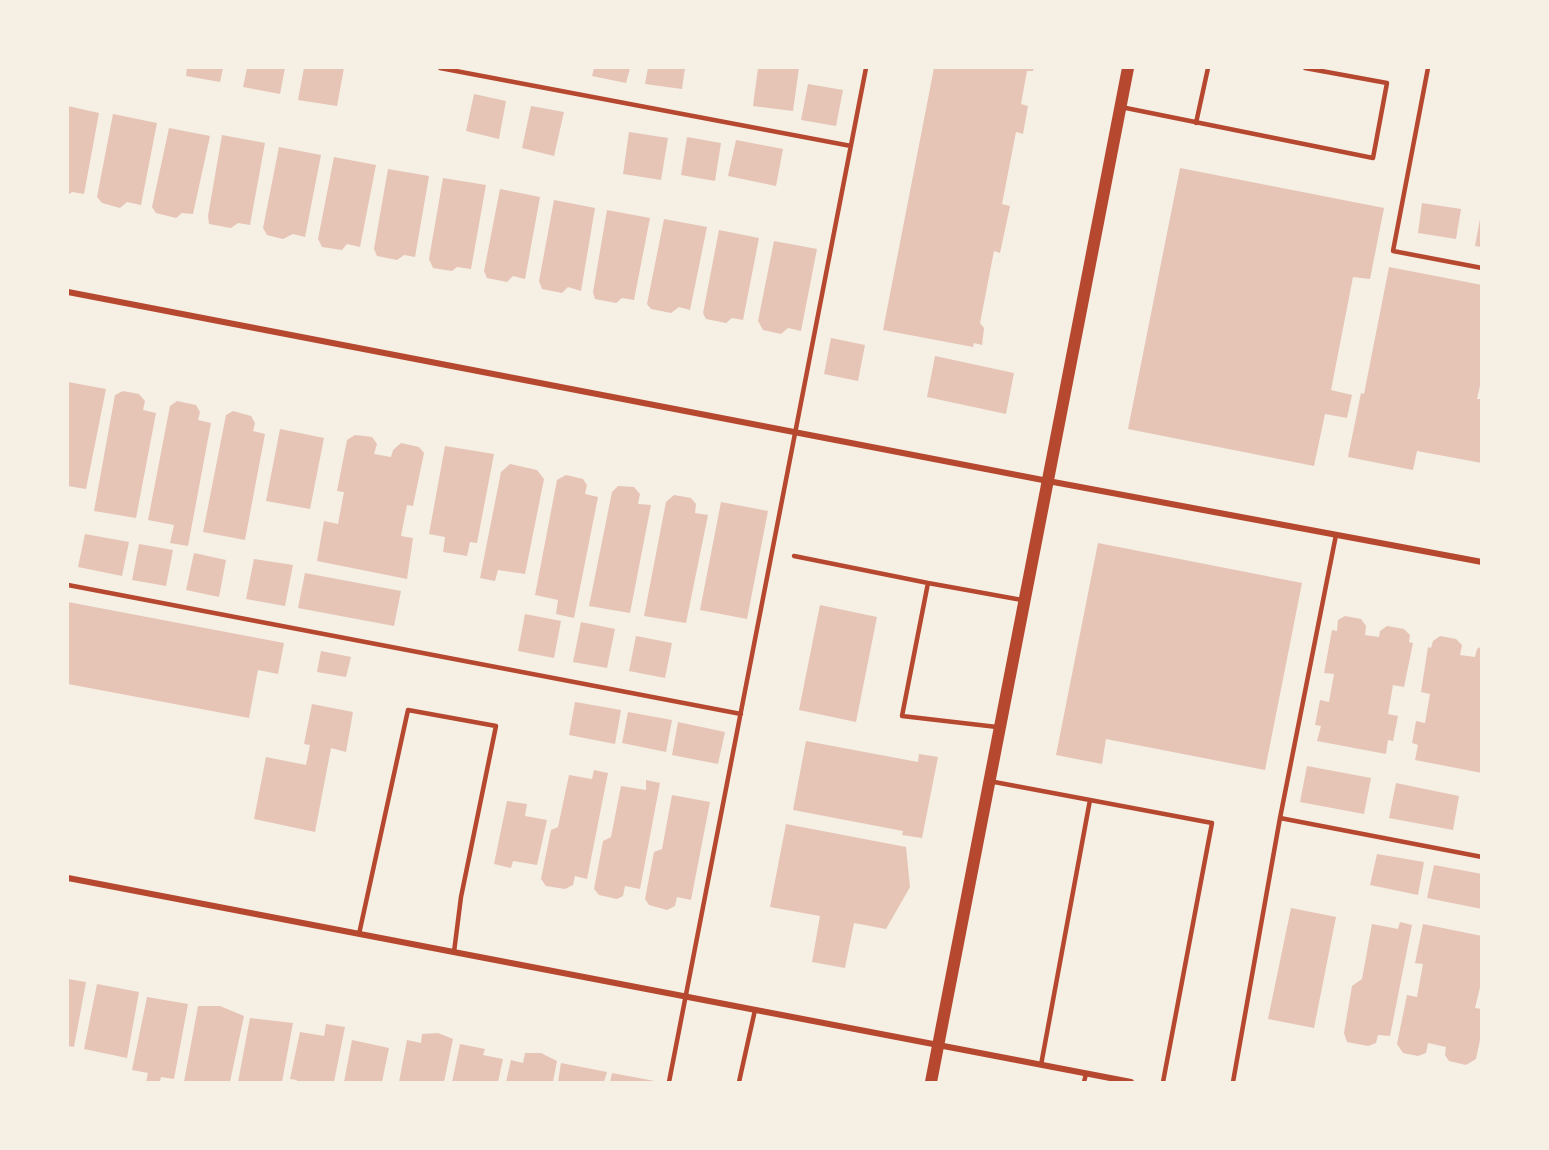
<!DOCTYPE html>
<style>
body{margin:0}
#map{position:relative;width:1549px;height:1150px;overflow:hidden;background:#f6efe4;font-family:"IBM Plex Serif",serif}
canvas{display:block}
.frame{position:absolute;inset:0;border:69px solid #f6efe4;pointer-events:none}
</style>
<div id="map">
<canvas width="1549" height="1150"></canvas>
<div class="frame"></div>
</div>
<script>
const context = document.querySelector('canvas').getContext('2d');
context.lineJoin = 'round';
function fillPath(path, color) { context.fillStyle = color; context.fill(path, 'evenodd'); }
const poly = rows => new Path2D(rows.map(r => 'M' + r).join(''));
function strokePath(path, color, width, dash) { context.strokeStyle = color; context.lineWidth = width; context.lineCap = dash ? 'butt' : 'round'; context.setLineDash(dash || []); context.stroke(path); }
fillPath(poly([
 [187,68,223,68,220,82,186,76],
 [247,68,285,68,280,94,243,87],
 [304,68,344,68,337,106,298,100],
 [594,68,630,68,626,83,592,76],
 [648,68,685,68,682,89,645,84],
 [758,68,799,68,793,111,753,106],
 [934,68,1034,68,1033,71,1027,71,1021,104,1028,106,1023,134,1016,132,1002,204,1010,206,1000,253,994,251,980,323,984,328,982,345,974,343,973,347,883,330],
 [808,84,843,90,836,126,801,120],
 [474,94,506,101,499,139,466,131],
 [68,106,99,113,84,194,72,192,68,195],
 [531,106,564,112,554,156,522,148],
 [113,114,157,123,141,205,127,202,120,208,102,203,97,197],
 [169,128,210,136,193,214,182,213,176,218,156,213,152,207],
 [629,132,668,138,661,180,623,174],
 [222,135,265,143,250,225,238,223,231,228,209,224,208,216],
 [687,137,721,143,715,181,681,175],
 [736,140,783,149,776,186,728,176],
 [279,147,321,155,305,237,293,234,283,239,267,235,263,228],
 [334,157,376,165,360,247,347,244,342,250,322,247,318,239],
 [1180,168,1384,208,1370,279,1353,277,1331,390,1352,395,1347,418,1325,414,1314,466,1128,429],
 [388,169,429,176,415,257,404,255,397,260,377,256,374,249],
 [443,178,486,185,471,269,457,267,452,271,433,268,429,259],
 [500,189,540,197,525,279,513,276,507,282,487,278,484,271],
 [554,200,595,208,581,291,568,287,562,293,542,289,539,281],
 [1422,203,1461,209,1456,239,1418,233],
 [607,210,650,218,634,300,622,298,616,303,595,299,593,292],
 [664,219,707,227,690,310,679,307,671,313,651,309,647,304],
 [1480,219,1482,219,1482,247,1475,246],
 [719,230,759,238,743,320,732,318,726,323,706,319,703,313],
 [774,241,817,249,801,331,788,328,781,334,763,330,758,321],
 [1389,267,1482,285,1482,377,1477,399,1482,399,1482,463,1417,451,1413,470,1348,457,1361,393,1364,394],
 [831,338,865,345,858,381,824,374],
 [935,356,1014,373,1006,414,927,397],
 [68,382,106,389,86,489,68,486],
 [123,391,139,394,145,401,143,410,156,413,136,518,94,511,115,395],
 [177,401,196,405,200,412,198,420,211,423,188,546,170,543,174,525,148,520,170,406],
 [233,411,251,416,255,423,253,431,265,434,245,540,203,532,226,415],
 [280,429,324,438,310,509,266,501],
 [355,435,372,437,377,444,374,454,391,457,393,450,401,443,419,447,424,453,413,506,407,505,401,536,413,538,407,579,317,561,324,521,338,524,344,492,337,491,347,440],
 [445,446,494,454,477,543,470,542,467,556,443,552,445,537,429,534],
 [510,464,537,470,544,479,525,574,498,570,495,581,480,578,501,472],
 [566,475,583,479,587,485,585,494,598,497,574,618,556,614,558,600,535,595,557,480],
 [618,486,634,487,640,494,638,504,651,505,630,613,589,606,612,492],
 [674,495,691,498,696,504,695,513,708,515,686,623,644,616,666,502],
 [721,502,768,511,747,619,700,610],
 [85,534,129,542,122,576,78,567],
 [1098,543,1302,583,1265,770,1106,739,1102,764,1056,755],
 [139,544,173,550,166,586,132,580],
 [194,553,226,560,219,597,186,590],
 [254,559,293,565,285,606,246,599],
 [305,573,401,591,394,626,298,608],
 [68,602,284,643,278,674,258,670,249,718,68,684],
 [820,605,877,617,856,722,799,710],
 [525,614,561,621,554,658,518,651],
 [1345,616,1361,619,1366,626,1365,635,1379,637,1380,631,1387,626,1404,629,1410,635,1409,642,1413,643,1404,687,1393,685,1388,714,1398,716,1393,741,1388,740,1386,754,1317,741,1321,726,1315,725,1320,700,1329,702,1334,674,1324,673,1332,630,1337,631,1338,620],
 [581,622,615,629,607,668,573,662],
 [636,636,672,643,665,678,629,671],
 [1440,636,1456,639,1462,645,1460,655,1475,657,1477,649,1482,646,1482,773,1415,760,1418,745,1412,743,1416,721,1425,723,1430,694,1421,692,1428,647,1431,648,1433,641],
 [321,651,351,657,346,677,317,672],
 [575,702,621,710,615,744,569,735],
 [312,704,353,712,346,752,331,748,315,832,254,819,266,757,306,765,310,745,304,744],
 [628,712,672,720,666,752,622,743],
 [678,722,725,732,718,764,672,755],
 [806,741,918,762,919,754,938,757,922,838,902,835,903,831,793,810],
 [1307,766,1371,778,1364,814,1300,802],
 [594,770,608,773,587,879,575,876,573,885,565,889,546,886,541,879,551,830,558,827,569,775,592,779],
 [646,780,660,783,640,889,625,886,623,896,617,899,599,895,594,889,603,841,611,837,621,786,646,790],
 [1396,783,1459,796,1453,830,1389,818],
 [672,795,710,802,691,900,677,897,675,906,667,910,649,905,645,899,654,852,662,849],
 [507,801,527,804,525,816,547,820,537,865,513,861,511,868,494,864],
 [786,824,906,847,910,887,886,929,854,923,845,968,812,962,820,916,770,907],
 [1377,854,1424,862,1418,895,1370,885],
 [1434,865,1482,874,1482,909,1427,898],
 [1291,908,1336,917,1314,1028,1268,1019],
 [1400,922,1412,925,1390,1036,1378,1035,1376,1043,1368,1046,1347,1042,1344,1033,1352,986,1362,979,1372,924,1398,929],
 [1423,924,1482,936,1482,979,1475,1008,1482,1009,1482,1030,1476,1059,1466,1065,1449,1061,1445,1055,1446,1047,1428,1043,1426,1053,1418,1056,1403,1053,1397,1044,1407,995,1417,997,1423,964,1415,963],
 [68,979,86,982,74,1047,68,1046],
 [97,984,139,992,127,1058,84,1049],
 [147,997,188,1004,174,1079,161,1077,160,1082,146,1082,148,1073,132,1070],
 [198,1006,220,1006,244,1016,230,1082,184,1082],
 [250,1018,293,1023,282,1082,238,1082],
 [326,1024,345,1027,334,1082,296,1082,297,1080,290,1079,300,1032,324,1036],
 [438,1033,453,1039,444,1082,399,1082,407,1040,421,1043,422,1034],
 [352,1040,389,1048,382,1082,344,1082],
 [460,1044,485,1049,483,1055,503,1059,498,1082,452,1082],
 [525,1053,541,1053,557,1061,553,1082,506,1082,511,1060,523,1063],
 [561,1063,607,1072,604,1082,558,1082],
 [612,1073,655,1081,655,1082,610,1082]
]), '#e6c5b7');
strokePath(poly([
 [440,68,851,146],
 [1428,68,1393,251,1482,268],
 [1121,107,1373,158,1387,83,1305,68],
 [1196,123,1208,68],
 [794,556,928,583],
 [68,585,741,714],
 [997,727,902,716,928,583,1022,600],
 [989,781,1090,800],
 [1280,818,1482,857],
 [359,934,408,710,496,726,461,897,454,952],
 [1041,1065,1090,800,1212,823,1163,1082],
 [669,1082,866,68],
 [739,1082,755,1010],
 [1084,1082,1086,1074],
 [1233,1082,1280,818,1336,535]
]), '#b5482f', 4.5);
strokePath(poly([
 [68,292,1048,481,1482,562],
 [68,878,1131,1082]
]), '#b5482f', 6);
strokePath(poly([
 [931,1082,1128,68]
]), '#b5482f', 12);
</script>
